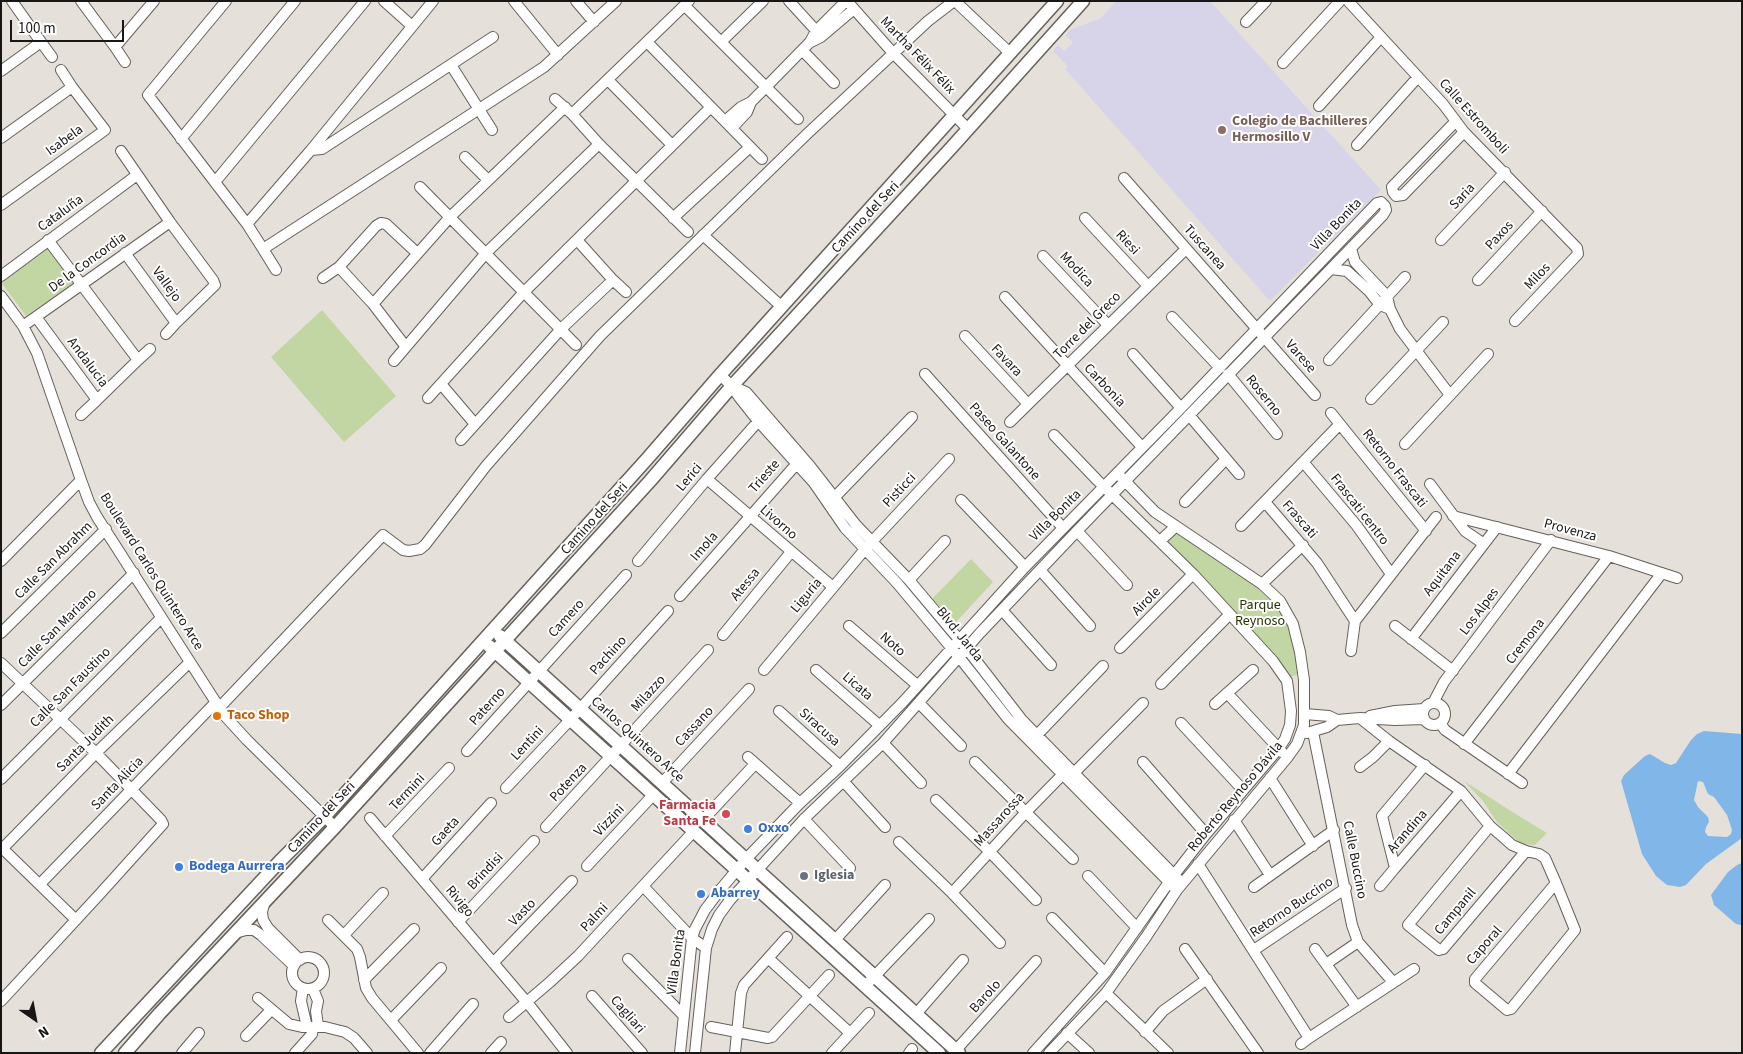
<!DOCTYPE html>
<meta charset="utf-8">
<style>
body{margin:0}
#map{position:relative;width:1743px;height:1054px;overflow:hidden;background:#e6e0da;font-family:"Source Sans 3",sans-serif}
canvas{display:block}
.frame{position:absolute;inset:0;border:2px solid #191715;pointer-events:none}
.north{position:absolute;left:10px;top:994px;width:50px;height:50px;-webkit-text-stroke:4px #fff;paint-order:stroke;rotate:147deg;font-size:14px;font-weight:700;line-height:20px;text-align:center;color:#191715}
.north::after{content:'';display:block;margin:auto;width:18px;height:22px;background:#191715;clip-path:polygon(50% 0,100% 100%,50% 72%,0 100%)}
.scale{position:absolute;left:10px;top:20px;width:114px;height:22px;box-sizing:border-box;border:2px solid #191715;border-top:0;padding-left:6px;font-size:15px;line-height:18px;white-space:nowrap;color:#191715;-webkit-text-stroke:4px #fff;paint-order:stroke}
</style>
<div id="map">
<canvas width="1743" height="1054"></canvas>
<div class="frame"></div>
<div class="north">N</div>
<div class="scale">100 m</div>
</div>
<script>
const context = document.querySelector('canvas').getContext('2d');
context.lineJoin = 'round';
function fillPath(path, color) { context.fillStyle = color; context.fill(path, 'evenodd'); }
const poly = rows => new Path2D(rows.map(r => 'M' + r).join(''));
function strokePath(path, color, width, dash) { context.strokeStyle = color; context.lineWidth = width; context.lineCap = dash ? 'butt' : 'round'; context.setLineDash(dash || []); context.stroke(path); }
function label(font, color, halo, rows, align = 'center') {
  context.font = font + ' "Source Sans 3",sans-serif'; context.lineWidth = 4; context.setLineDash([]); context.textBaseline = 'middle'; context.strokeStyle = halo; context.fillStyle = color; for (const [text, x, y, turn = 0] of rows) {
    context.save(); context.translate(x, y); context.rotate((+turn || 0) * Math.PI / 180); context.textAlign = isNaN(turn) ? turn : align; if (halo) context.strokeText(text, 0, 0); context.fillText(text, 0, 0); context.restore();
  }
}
fillPath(poly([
 [1116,1,1210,1,1381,190,1270,301,1065,69,1068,66,1053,51,1058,45,1064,51,1073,43,1066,35,1070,30,1101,18]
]), '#d7d4ea');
fillPath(poly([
 [47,245,73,283,26,316,1,282,1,279],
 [322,310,396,396,344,442,271,357],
 [1173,531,1255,586,1275,604,1288,625,1299,674,1290,677,1170,549,1167,540],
 [971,559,993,582,956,622,932,599],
 [1464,781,1514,813,1547,833,1535,845,1521,844,1497,822,1483,801]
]), '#c1d6a2');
fillPath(poly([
 [1704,731,1742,734,1742,838,1706,864,1686,885,1680,887,1667,885,1656,876,1642,854,1621,781,1624,775,1645,756,1650,754,1665,763,1671,765,1676,763,1691,740,1697,734],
 [1698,781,1703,782,1708,794,1714,797,1727,815,1732,830,1731,834,1727,837,1708,836,1705,832,1706,827,1709,822,1708,817,1698,807,1694,800],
 [1742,863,1742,925,1736,924,1714,905,1711,895,1728,872,1737,865]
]), '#81b7e8');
const minor = poly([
 [81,1,115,47,154,1],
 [226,1,148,95,247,224,263,249,544,67,616,1],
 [384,1,412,26],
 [514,1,558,55],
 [576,1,594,22],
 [789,1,821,36],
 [847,1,893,53,968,129],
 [955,1,1010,53],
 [1348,1,1443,104,1464,132,1577,248,1578,254,1515,321],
 [685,6,798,119],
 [1246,22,1266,1],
 [41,42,52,57],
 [647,42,762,159],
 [721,42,763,1],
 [811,42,821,37,854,9],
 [115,47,125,62],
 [802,50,834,83],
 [1283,63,1340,1],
 [451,65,492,130],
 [61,70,72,87],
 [1,71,41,42,12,1],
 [608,80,672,145],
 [555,99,572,114,599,144,688,232],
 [1319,106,1381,37],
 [572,114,689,1],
 [725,121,741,107,751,102,766,87,810,42,816,31,846,1],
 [1456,121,1392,187,1393,192,1396,196,1403,195,1464,132],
 [732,128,747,112,751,102],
 [1,138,72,87,105,130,1,205],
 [181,139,295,1],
 [1357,145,1418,77],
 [311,150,322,149,493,37],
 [121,151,170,222,213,280,215,285,176,323,125,253],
 [465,157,488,180],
 [1124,178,1315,395],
 [215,182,365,1],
 [420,187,576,345],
 [673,218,750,147],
 [1085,218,1148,286],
 [247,224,311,150,433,1],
 [703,235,782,307],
 [577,240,613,280,626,292],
 [1441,240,1505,172],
 [263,249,276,270],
 [1043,256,1108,325],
 [339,267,373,304,406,347],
 [1331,269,1347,271,1369,291,1380,305,1390,309,1387,296,1355,262,1351,249],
 [1,276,137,175],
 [323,278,339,267,376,226,381,223,386,224,417,253],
 [1478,280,1542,211],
 [1,296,23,326,37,353,81,480,89,502,97,517,224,715,247,740,335,827],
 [1005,297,1142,447],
 [373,304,450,217,565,107],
 [1390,309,1400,329,1450,395],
 [36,317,97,400,138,360,48,240],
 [1172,317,1220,368],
 [23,326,170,222],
 [166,334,176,323],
 [965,336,1028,404],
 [1133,354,1181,408],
 [138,360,150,349],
 [1329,360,1405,277],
 [394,361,486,253,599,144],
 [925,374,1063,528],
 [1228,374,1277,434],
 [720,375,732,386,746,392,810,466,856,525,909,580,967,649,1022,720,1178,879],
 [441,384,475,424],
 [732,386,739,397,758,421,814,483,845,528,897,583,959,657,1008,719,1174,887],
 [428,398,524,292,711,107],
 [1371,399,1443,322],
 [1331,413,1426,531],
 [81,415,97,400],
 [1189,415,1239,474],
 [1010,422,1186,249],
 [461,440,561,329,613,280],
 [1405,444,1488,354],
 [1304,463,1357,526,1391,574],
 [707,479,833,587],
 [1430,484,1465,531,1484,544],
 [961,500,1025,567],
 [831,501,912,417],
 [1185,502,1226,459],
 [1265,502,1317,563,1355,621],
 [1453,516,1609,556,1677,578],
 [1241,526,1340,424],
 [1077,531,1127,585],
 [1160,541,1175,527],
 [1,561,81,480],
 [638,561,707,479,762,417],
 [1040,570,1090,626],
 [909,580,945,541],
 [1262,584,1303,545],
 [680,596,800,460],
 [1002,610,1051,665],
 [849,626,917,685],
 [1395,626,1453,671],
 [1,633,106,529],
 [723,635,791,552],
 [1411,639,1497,527],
 [1120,648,1193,574],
 [1351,651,1355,621,1436,517],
 [1,663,96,753,161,820,163,824,98,896,1,1001],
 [764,670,866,548,949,459],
 [816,670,879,725],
 [1161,684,1230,614],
 [1227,693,1282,752],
 '1423 714a11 11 0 1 1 22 0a11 11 0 1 1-22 0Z',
 [919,703,961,746],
 [1433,703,1444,682,1551,540],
 [1215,704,1253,670],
 [1,705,134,573],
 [219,708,383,535,403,550,409,551,420,549,425,545,486,466,600,336,807,134,928,21,954,1],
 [779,711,840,766],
 [1305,714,1329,716,1337,720],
 [1370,716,1395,711,1424,709],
 [1360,718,1389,741,1461,791,1490,826,1503,837,1512,845,1526,851,1539,854,1545,858,1556,883,1575,930,1511,1009,1507,1010,1475,983,1475,979,1556,883],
 [1181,723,1243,790],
 [1440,723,1445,730,1522,783],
 [1313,732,1352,925,1358,942,1393,982],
 [1307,733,1327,727,1337,720,1360,718,1395,720,1423,719],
 [1037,735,1103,666],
 [883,743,921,783],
 [1464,744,1609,556],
 [467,751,626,575],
 [748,757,800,803],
 [975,762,1073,859],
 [1143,762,1206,834],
 [1425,765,1382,816,1395,868,1461,791],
 [1360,767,1373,757,1389,741],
 [1508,774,1662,573],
 [1071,776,1143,703],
 [1270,778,1313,846],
 [1,779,161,618],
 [844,782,885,827],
 [662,783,749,689],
 [506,788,570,720,668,611],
 [936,800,990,852,1036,900],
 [370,818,530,1006,567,1053],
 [804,819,850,868],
 [703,820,755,764],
 [1234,820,1270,875],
 [1490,826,1408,925,1439,950,1443,949,1526,851],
 [546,827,708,650],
 [385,836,449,768],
 [899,842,952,893,1000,943],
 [1,847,76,920],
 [3,848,96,753,190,662],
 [1198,864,1309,1038,1301,1044],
 [587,866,654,794],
 [1088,876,1137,928],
 [422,879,491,803],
 [40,884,216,702],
 [643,886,692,938,706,948],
 [1380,886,1395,868],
 [1254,887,1334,830],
 [952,893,1026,812,1067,770],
 [265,901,262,912,263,920,268,928,300,960],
 [1052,918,1105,973],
 [328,920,357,949,360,957,366,988,372,998,418,1053],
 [458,922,534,841],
 [235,933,246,930,254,930,261,935,294,966],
 [344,935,383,893],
 [835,940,885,885],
 [1185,949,1258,1053],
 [1315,949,1357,1007],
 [1254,950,1346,888],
 '292 973a16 16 0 1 1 32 0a16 16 0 1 1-32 0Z',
 [768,958,850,1033],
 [628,959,684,1016],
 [493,963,572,881],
 [1326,964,1358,942],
 [364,980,414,929],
 [869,982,929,919],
 [303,988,301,1001,307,1027],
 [313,989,318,1001,316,1011,318,1026],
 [1106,993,1168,1053],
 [592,996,642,1053],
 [258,998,289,1024,302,1027,325,1027,345,1032,354,1038,367,1053],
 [916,1014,963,960],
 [509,1017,550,982,578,956,694,831],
 [391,1020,441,968],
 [711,1027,768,1038,772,1037,829,975],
 [1145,1032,1163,1011,1207,979],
 [1067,1033,1089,1053],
 [246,1036,271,1010],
 [1309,1038,1414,969],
 [956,1050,1036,961],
 [182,1053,199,1033],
 [295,1053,312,1034,313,1027],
 [430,1053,473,1004],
 [491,1053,501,1042],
 [680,1053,692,938,695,929,705,910,720,890,746,859,800,803,840,766,903,702,1025,567,1181,408,1377,203,1381,202,1385,206,1386,210,1383,215,1077,531,980,633,883,743,804,819,730,900,719,915,712,929,706,948,695,1053],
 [735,1053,741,993,744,985,787,937],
 [832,1053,869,1013],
 [909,1053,912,1049],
 [1033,1053,1105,973,1174,875,1206,834,1279,748,1285,739,1290,725,1291,711,1287,681,1273,661,1193,574,1097,480,1054,435],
 [1049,1053,1106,993,1146,937,1177,890,1287,758,1297,744,1304,725,1304,680,1300,652,1293,624,1280,601,1262,584,1155,512,1121,477]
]);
const major = poly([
 [500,636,959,1053],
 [489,646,939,1053],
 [101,1053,280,861,324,817,647,459,720,375,1057,1],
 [125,1053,160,1013,335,827,650,481,732,386,952,147,1083,1]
]);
strokePath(minor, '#66605b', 12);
strokePath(major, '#66605b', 15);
strokePath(minor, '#fff', 10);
strokePath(major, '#fff', 12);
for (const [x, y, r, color] of [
 [1222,130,5,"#8d6e63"],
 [217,716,5,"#e8710a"],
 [726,814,5,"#e0444e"],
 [748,829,5,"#3f7fe0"],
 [179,867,5,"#3f7fe0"],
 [804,876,5,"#6b7280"],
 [701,894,5,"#3f7fe0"]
]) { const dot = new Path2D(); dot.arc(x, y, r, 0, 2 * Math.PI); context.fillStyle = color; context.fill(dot); strokePath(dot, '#fff', 2); }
label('14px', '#191715', '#fff', [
 ["Martha Félix Félix",917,56,46],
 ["Calle Estromboli",1473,117,48],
 ["Isabela",65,141,-36],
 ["Saria",1463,197,-47],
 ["Cataluña",61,214,-36],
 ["Camino del Seri",866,218,-47],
 ["Villa Bonita",1337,225,-46],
 ["Paxos",1500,236,-47],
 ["Riesi",1127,243,47],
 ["Tuscanea",1204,248,48],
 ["De la Concordia",88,263,-36],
 ["Modica",1076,270,47],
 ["Milos",1538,277,-47],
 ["Vallejo",166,285,54],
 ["Torre del Greco",1088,326,-45],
 ["Varese",1300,357,49],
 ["Favara",1006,361,47],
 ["Andalucia",87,363,53],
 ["Carbonia",1104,386,47],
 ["Roserno",1263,396,51],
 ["Paseo Galantone",1004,442,48],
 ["Retorno Frascati",1394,469,52],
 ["Trieste",765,477,-49],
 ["Lerici",690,478,-50],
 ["Pisticci",900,491,-47],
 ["Frascati centro",1359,510,52],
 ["Villa Bonita",1056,516,-45],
 ["Camino del Seri",595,519,-48],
 ["Frascati",1299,520,49],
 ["Livorno",778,523,41],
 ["Provenza",1570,531,15],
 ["Imola",705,547,-49],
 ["Calle San Abrahm",54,561,-45],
 ["Boulevard Carlos Quintero Arce",151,572,58],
 ["Aquitana",1443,574,-53],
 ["Atessa",746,585,-51],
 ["Liguria",807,596,-50],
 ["Airole",1147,602,-45],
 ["Los Alpes",1480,612,-53],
 ["Camero",567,619,-48],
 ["Calle San Mariano",58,629,-45],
 ["Blvd. Jarda",959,635,51],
 ["Cremona",1526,642,-52],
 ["Noto",892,645,41],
 ["Pachino",609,656,-48],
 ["Licata",857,687,41],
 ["Calle San Faustino",71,688,-45],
 ["Milazzo",649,694,-48],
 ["Paterno",488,707,-48],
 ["Cassano",695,727,-47],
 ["Siracusa",819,728,42],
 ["Carlos Quintero Arce",637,740,42],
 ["Santa Judith",86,744,-45],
 ["Lentini",528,744,-47],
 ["Potenza",569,783,-47],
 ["Santa Alicia",118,784,-46],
 ["Termini",408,793,-47],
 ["Roberto Reynoso Dávila",1236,797,-50],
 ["Camino del Seri",322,818,-47],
 ["Massarossa",1000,820,-48],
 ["Vizzini",610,821,-47],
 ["Gaeta",446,832,-48],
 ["Arandina",1408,832,-49],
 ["Calle Buccino",1354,860,79],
 ["Brindisi",486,872,-47],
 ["Rivigo",459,902,50],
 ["Retorno Buccino",1292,908,-34],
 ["Campanil",1456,912,-50],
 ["Vasto",523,913,-46],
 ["Palmi",595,918,-47],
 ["Caporal",1485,946,-49],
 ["Villa Bonita",677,962,-82],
 ["Barolo",986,997,-48],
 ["Cagliari",627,1015,49]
]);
label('bold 14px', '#785e54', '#fff', [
 ["Colegio de Bachilleres",1232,122],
 ["Hermosillo V",1232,138]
], 'left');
label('14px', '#243302', '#fff', [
 ["Parque",1260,606],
 ["Reynoso",1260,622]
]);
label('bold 14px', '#c56008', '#fff', [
 ["Taco Shop",227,716]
], 'left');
label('bold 14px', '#be3a42', '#fff', [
 ["Farmacia",716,806],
 ["Santa Fe",716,822]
], 'right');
label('bold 14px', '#366cbe', '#fff', [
 ["Oxxo",758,829],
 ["Bodega Aurrera",189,867],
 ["Abarrey",711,894]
], 'left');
label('bold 14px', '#5b616d', '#fff', [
 ["Iglesia",814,876]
], 'left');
</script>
